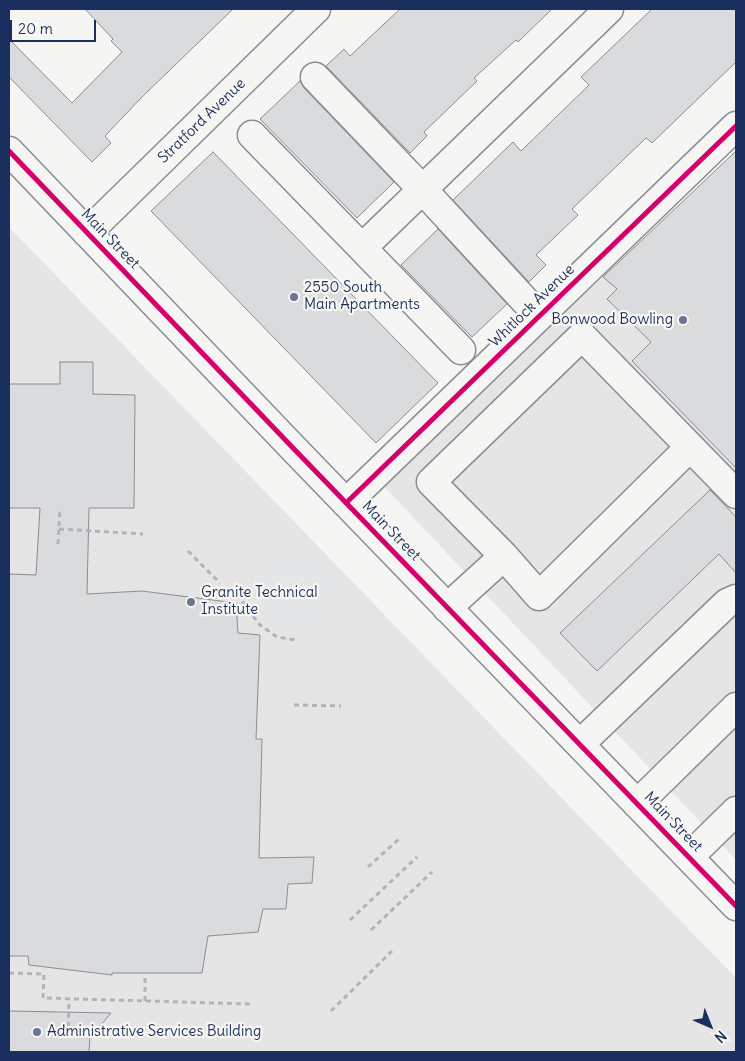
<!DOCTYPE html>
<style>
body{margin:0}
#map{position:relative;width:745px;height:1061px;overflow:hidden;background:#f5f5f3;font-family:Delius,sans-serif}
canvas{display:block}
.frame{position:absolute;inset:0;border:10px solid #1b2f5e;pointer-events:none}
.north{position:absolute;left:685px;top:1001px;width:50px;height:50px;-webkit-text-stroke:4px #f6f6f2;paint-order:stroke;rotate:136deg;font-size:14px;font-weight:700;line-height:20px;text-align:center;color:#1b2f5e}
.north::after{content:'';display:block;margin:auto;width:18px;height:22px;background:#1b2f5e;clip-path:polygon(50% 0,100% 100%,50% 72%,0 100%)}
.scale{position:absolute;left:10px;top:20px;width:86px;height:22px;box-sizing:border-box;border:2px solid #1b2f5e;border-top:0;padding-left:6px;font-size:15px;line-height:18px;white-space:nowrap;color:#1b2f5e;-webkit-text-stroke:4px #f6f6f2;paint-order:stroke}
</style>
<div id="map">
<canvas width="745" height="1061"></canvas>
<div class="frame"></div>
<div class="north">N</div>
<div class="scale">20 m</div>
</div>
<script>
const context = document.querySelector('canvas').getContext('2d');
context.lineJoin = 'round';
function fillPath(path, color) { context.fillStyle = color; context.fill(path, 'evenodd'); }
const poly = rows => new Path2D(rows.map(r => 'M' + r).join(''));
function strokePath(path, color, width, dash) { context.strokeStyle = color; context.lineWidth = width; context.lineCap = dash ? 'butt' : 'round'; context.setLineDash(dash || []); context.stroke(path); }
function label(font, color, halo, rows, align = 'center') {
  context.font = font + ' Delius,sans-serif'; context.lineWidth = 4.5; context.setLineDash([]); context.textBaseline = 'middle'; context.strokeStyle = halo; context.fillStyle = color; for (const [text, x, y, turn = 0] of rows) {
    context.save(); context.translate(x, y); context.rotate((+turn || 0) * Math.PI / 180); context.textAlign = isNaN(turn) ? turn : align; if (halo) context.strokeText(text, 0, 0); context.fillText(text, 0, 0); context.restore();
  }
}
fillPath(poly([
 [736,151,736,860,380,482,603,277],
 [9,227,736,978,736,1052,9,1052]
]), '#e5e5e6');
fillPath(poly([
 '254 588a42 42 0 1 1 84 0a42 42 0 1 1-84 0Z'
]), '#e4e6e7');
const building = poly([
 [85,9,233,9,142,97,105,136,111,143,92,162,9,77,9,39,72,103,122,52,111,41,113,39,85,9],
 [400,9,552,9,518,42,516,40,474,78,477,81,424,132,427,136,410,153,326,66,344,49,350,56,400,9],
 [652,9,736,9,736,62,652,143,646,138,572,209,578,215,536,255,546,265,529,282,453,200,513,142,521,151,589,85,581,77,652,9],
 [300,81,304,88,394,182,357,218,260,119,300,81],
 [736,151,736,468,632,361,651,342,607,299,617,289,603,277,736,151],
 [213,152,438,383,376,443,151,211,213,152],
 [438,229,507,304,472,337,401,265,438,229],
 [60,362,93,362,93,394,135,395,134,508,89,508,87,594,142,591,236,603,238,633,260,635,256,739,262,739,259,858,314,857,312,883,288,884,286,909,263,909,258,932,208,936,202,973,112,973,112,975,29,965,28,956,9,956,9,574,36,575,40,508,9,508,9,384,60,384,60,362],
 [710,490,736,517,736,573,719,554,597,671,560,633,710,490],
 [9,1011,111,1013,90,1038,89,1052,9,1052,9,1011]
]);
fillPath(building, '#dadbdc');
strokePath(building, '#898d95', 1);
const minor = poly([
 [315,77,423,190,539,316],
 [252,135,362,248],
 [9,151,294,449,736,906],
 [87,233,316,9],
 [461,350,362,248,609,9],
 [346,503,736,126],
 [504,556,539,596,690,447],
 [447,608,504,556,431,482,582,336,736,494],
 [580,744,727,603,736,599],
 [637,804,736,707],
 [689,857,736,811]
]);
strokePath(minor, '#898d95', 31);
strokePath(poly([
 [59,529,143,534],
 [58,544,60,508],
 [188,551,220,583],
 [209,594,238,596,260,625,277,637,296,640],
 [294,705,341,706],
 [368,867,399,839],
 [350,920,417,857],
 [371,930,432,872],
 [9,973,44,974,43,998,252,1004],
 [145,1001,145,973],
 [331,1011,392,951],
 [68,1036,69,999]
]), '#b2b4b9', 3, [5, 4]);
strokePath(minor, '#f5f5f3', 28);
strokePath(poly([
 [9,151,294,449,736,906],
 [346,503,736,126]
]), '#d6006c', 5);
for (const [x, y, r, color] of [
 [294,297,5,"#677492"],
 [683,320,5,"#677492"],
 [191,602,5,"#677492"],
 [37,1032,5,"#677492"]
]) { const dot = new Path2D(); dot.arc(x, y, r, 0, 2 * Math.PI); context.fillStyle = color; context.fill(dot); strokePath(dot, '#f6f6f2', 2); }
label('15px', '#1b2f5e', '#f6f6f2', [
 ["Stratford Avenue",202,121,-44],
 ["Main Street",110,239,46],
 ["Whitlock Avenue",532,306,-44],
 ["Main Street",391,531,46],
 ["Main Street",673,822,46]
]);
label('15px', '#1b2f5e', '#f6f6f2', [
 ["2550 South",304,288],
 ["Main Apartments",304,305],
 ["Bonwood Bowling",673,320,"right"],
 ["Granite Technical",201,593],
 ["Institute",201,610],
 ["Administrative Services Building",47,1032]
], 'left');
</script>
